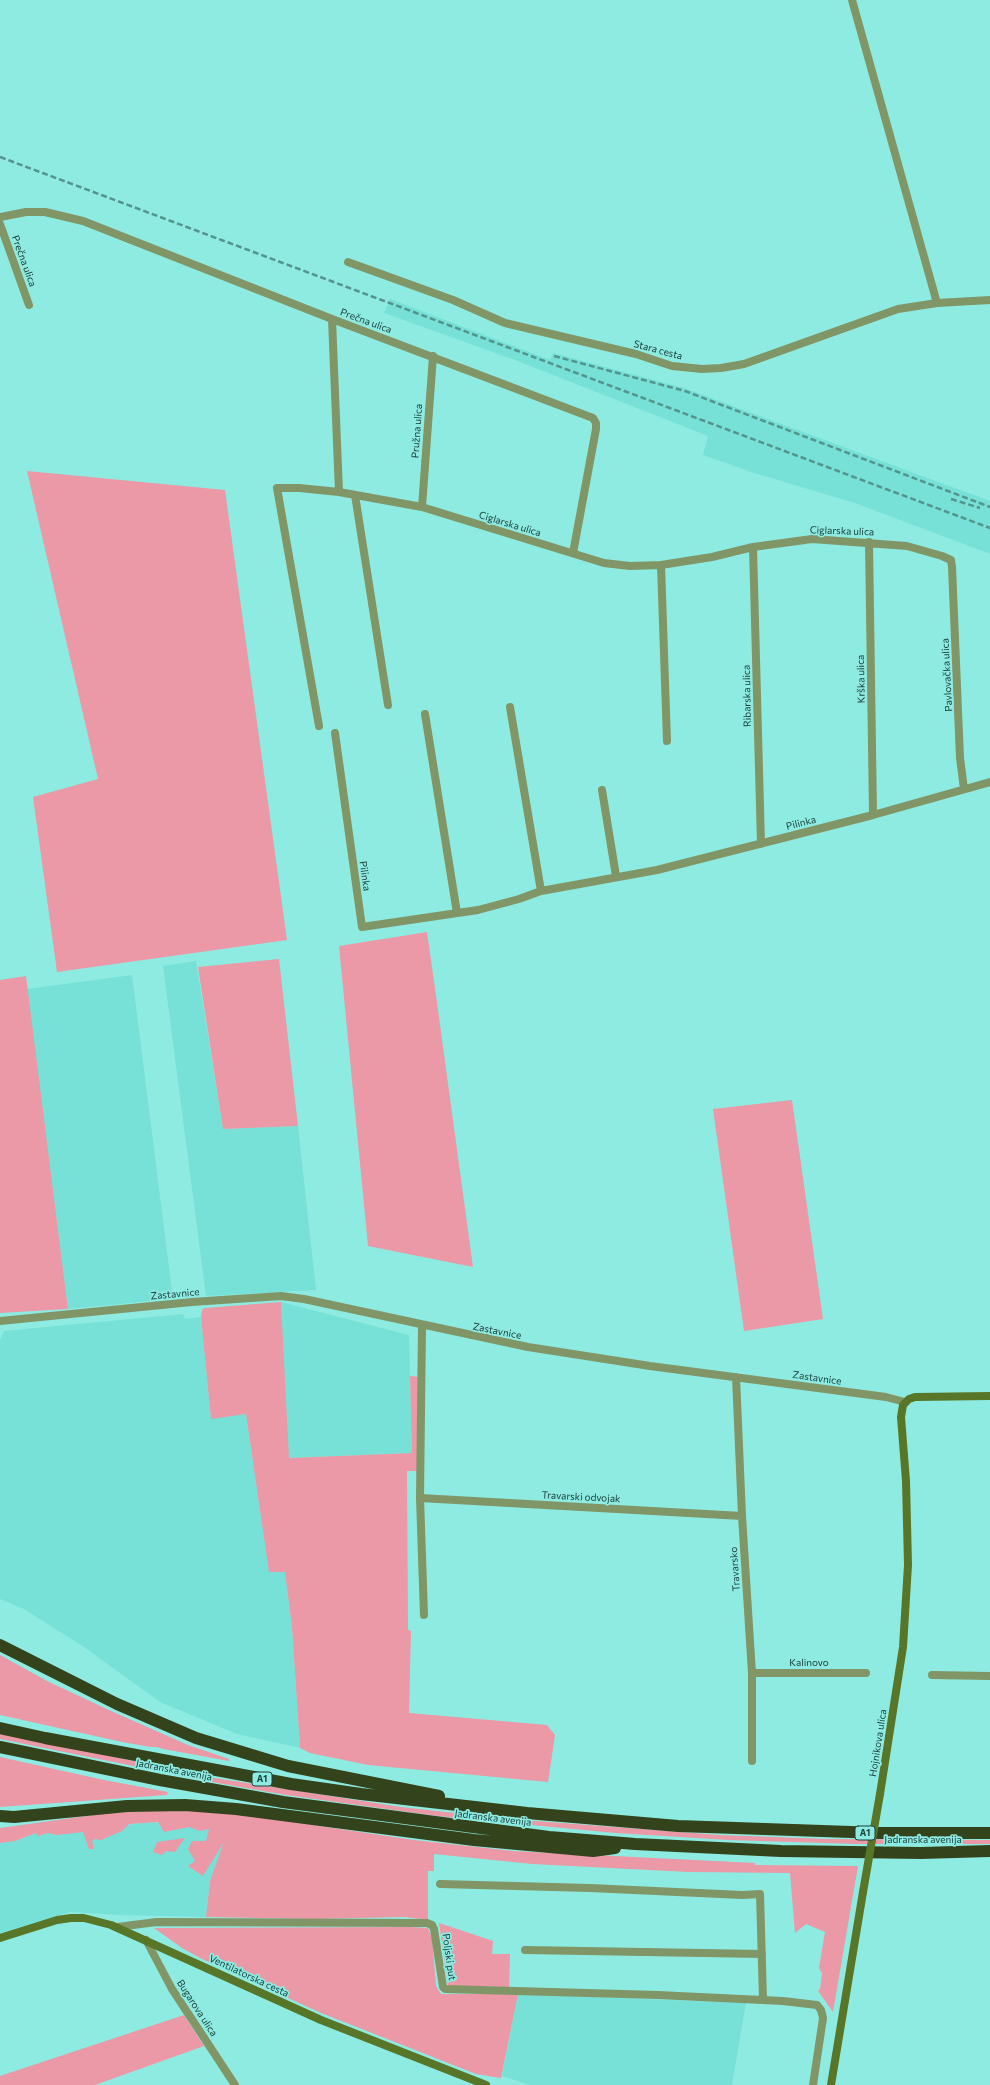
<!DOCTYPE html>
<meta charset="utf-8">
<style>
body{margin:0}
canvas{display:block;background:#8eebe1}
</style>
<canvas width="990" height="2085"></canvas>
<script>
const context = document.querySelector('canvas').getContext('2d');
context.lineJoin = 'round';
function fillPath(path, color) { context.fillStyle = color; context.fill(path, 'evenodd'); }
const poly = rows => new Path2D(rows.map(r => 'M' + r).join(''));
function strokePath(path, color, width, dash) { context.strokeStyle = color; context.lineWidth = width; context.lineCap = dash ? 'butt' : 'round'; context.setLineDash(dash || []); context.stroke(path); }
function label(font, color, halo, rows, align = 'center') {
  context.font = font + ' Commissioner,sans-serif'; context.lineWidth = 3.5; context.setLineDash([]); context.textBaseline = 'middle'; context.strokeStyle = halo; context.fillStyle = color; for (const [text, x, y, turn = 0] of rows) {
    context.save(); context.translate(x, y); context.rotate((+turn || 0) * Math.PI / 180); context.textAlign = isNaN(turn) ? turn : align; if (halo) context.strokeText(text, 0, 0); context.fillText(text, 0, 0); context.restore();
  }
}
fillPath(poly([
 [390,299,550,360,553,353,684,388,990,501,990,554,855,503,751,472,703,455,708,436,515,360,384,313],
 [196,961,223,1129,298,1126,316,1290,206,1296,163,966],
 [132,975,173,1299,68,1309,27,989],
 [281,1302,409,1335,412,1453,288,1458],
 [183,1314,185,1319,201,1317,211,1418,246,1414,269,1571,285,1572,292,1627,300,1748,237,1734,160,1702,84,1647,24,1609,0,1599,0,1340,4,1331],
 [201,1822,237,1826,210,1881,206,1917,119,1915,71,1912,0,1933,0,1843,15,1841,36,1833,38,1836,48,1833,57,1835,141,1823],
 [518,1994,746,2003,732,2085,530,2085,502,2076]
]), '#77e1d7');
fillPath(poly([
 [27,471,225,490,287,940,57,972,33,797,98,779],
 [427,932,435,988,473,1267,368,1246,339,946],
 [279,959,298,1126,223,1129,198,967],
 [26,976,68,1309,0,1313,0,980],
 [792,1100,823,1319,744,1331,713,1109],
 [281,1302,289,1458,412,1453,410,1376,418,1377,417,1471,407,1471,408,1630,411,1631,409,1713,547,1725,555,1735,548,1782,368,1765,310,1753,300,1748,292,1627,285,1572,269,1572,246,1414,211,1419,201,1317,202,1310,205,1308],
 [0,1655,47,1681,111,1711,188,1745,229,1759,229,1761,163,1749,157,1747,150,1747,122,1742,0,1715],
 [0,1733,215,1778,401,1807,509,1819,720,1835,829,1839,990,1840,990,1844,857,1844,728,1840,615,1833,437,1816,286,1795,212,1782,0,1739],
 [0,1757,104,1780,168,1792,167,1795,0,1807],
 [181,1810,232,1813,414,1840,513,1851,755,1863,755,1865,858,1866,833,2012,818,1991,820,1989,822,1973,819,1968,825,1932,806,1924,795,1933,790,1873,689,1872,532,1864,434,1854,434,1871,428,1871,428,1920,405,1917,313,1919,206,1917,210,1881,224,1842,203,1876,188,1866,195,1861,188,1849,192,1841,206,1841,209,1829,200,1831,189,1827,164,1832,158,1822,129,1824,122,1831,101,1840,95,1839,92,1841,94,1849,89,1849,83,1832,57,1835,48,1833,38,1836,36,1833,15,1841,0,1843,0,1828,115,1812],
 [185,1838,175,1852,166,1851,162,1855,153,1852,157,1842],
 [439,1923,493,1941,492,1954,510,1954,509,1987,448,1986],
 [410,1927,428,1928,432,1938,436,1986,441,1994,518,1994,501,2078,476,2074,321,2013,200,1958,182,1948,154,1928],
 [184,2015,204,2046,95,2085,0,2085,0,2076]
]), '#eb98a7');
strokePath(poly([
 [852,0,937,303],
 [0,217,26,212,45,212,83,221,332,319,593,418,596,423,596,429,573,553],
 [0,224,29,305],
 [348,262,453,300,505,323,636,354,672,366,702,369,721,368,744,364,898,309,937,303,990,300],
 [332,319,339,492],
 [355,495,388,705],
 [422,507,433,356],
 [869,542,873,815],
 [753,547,761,844],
 [661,565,667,741],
 [510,707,541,891],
 [425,714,457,913],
 [319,726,277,488,299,488,339,492,422,507,604,563,630,566,661,565,712,557,753,547,812,539,907,546,942,556,951,560,952,567,960,758,964,789],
 [335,733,362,927,478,910,519,899,541,891,657,870,873,815,990,782],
 [602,790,616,876],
 [0,1321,192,1302,281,1296,304,1299,528,1347,650,1366,886,1397,905,1402],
 [422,1326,420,1498,424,1615],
 [736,1377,742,1516,752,1673,752,1761],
 [420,1498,742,1516],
 [752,1673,866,1673],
 [932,1675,990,1676],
 [440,1884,590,1888,742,1895,760,1894,763,2000],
 [117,1927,157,1922,427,1923,432,1925,434,1929,443,1987,445,1989,658,1995,783,2001,817,2005,821,2010,823,2018,813,2085],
 [146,1940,172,1989,235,2085],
 [525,1950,762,1954]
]), '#819666', 8);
strokePath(poly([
 [880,1794,903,1647,908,1565,906,1481,901,1417,903,1405,909,1399,915,1397,990,1396],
 [0,1938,57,1920,71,1918,84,1918,111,1925,321,2020,486,2085],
 [831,2085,863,1892]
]), '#587628', 8);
strokePath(poly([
 [0,1645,117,1704,196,1738,288,1766,439,1796],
 [0,1728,45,1738,291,1784,361,1794,527,1813,678,1826,880,1833,990,1833],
 [0,1747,160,1780,283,1802,549,1837,635,1844,781,1851,921,1853,990,1851],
 [0,1816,14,1817,127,1806,185,1805,236,1809,474,1840,593,1851,615,1848]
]), '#33431b', 12);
strokePath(poly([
 [0,157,990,528],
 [554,356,685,391,990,507],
 [951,499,980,508]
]), '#53948e', 2.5, [6, 3]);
strokePath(poly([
 [863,1892,880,1794]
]), '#587628', 8);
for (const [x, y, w] of [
 [262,1779,20],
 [865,1833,20]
]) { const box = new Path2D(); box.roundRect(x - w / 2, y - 7, w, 14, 3); context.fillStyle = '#8eebe1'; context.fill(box); strokePath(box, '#1a413e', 1); }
label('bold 9px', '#1a413e', null, [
 ["A1",262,1779],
 ["A1",865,1833]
]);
label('10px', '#1a413e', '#8eebe1', [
 ["Prečna ulica",24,261,70],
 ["Prečna ulica",366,321,20],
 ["Stara cesta",658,350,15],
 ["Pružna ulica",417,431,-86],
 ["Ciglarska ulica",510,524,17],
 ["Ciglarska ulica",842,531,2],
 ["Pavlovačka ulica",947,675,-93],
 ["Krška ulica",861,679,-91],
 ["Ribarska ulica",747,696,-91],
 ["Pilinka",801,823,-14],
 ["Pilinka",365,876,82],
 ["Zastavnice",175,1294,-5],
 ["Zastavnice",497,1331,11],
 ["Zastavnice",817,1378,8],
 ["Travarski odvojak",581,1497,3],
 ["Travarsko",735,1569,-94],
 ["Kalinovo",809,1663],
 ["Hojnikova ulica",878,1743,-81],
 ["Jadranska avenija",174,1770,11],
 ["Jadranska avenija",493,1818,7],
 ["Jadranska avenija",923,1840],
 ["Poljski put",449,1957,82],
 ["Ventilatorska cesta",249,1976,25],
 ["Bugarova ulica",197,2008,57]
]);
</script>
